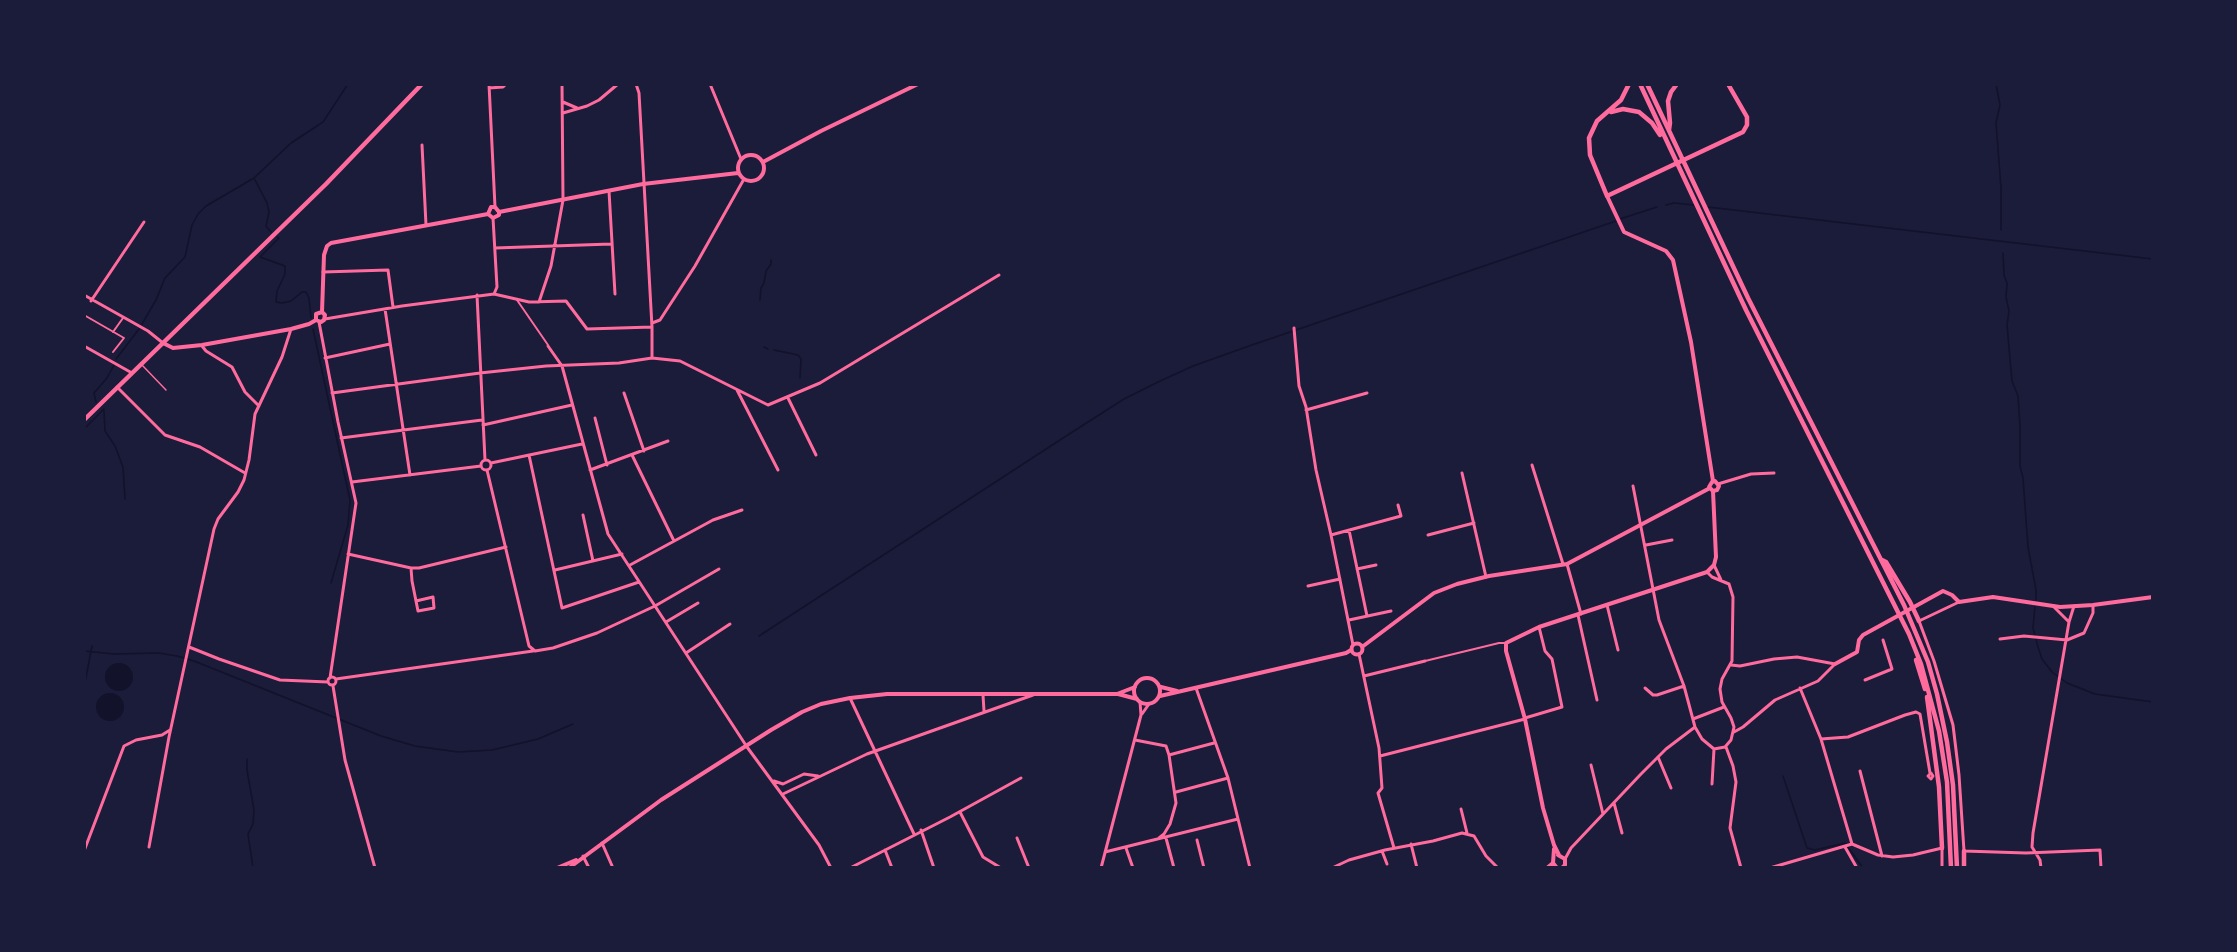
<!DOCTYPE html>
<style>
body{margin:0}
#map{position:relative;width:2237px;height:952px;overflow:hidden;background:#1b1b3a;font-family:Quicksand,sans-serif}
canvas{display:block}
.frame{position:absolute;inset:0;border:86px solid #1b1b3a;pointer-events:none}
</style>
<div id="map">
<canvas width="2237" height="952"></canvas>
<div class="frame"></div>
</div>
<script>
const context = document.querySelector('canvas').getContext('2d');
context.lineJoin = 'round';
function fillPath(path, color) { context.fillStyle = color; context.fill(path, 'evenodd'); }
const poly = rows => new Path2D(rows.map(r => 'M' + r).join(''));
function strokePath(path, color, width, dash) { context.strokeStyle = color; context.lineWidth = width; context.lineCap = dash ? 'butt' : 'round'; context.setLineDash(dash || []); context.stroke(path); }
fillPath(poly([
 '105 677a14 14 0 1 1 28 0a14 14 0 1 1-28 0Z',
 '96 707a14 14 0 1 1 28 0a14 14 0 1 1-28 0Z'
]), '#12122b');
strokePath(poly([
 [1996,84,2000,105,1996,123,2001,188,2001,230],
 [254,178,267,203,269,212,266,226,271,232],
 [1666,205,1674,203,1694,205],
 [1708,207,2153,259],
 [1620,219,1657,207],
 [277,237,279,238,260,257,285,266,285,274,277,291,276,302,282,303,291,301,302,292,306,292,309,298,311,318],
 [2003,253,2004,275,2007,283,2006,297,2009,311,2007,325,2012,381,2018,396,2020,426,2020,466,2023,478,2028,547,2036,590,2036,600],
 [760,300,761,288,764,283,766,271,771,264,771,260],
 [142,324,156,300,165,278,185,257,192,225,198,214,206,206,254,178,291,143,323,122,348,84],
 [313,329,350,500,348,525,331,583],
 [764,347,768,349],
 [774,350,798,355,801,359,800,378],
 [116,359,139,329],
 [96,402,94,393,107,378,114,365],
 [104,411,105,431,115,446,123,467,125,499],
 [84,429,104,409],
 [2035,606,2033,628,2038,647,2042,659,2052,672,2067,683,2095,694,2153,702],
 [759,636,1063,438,1124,399,1158,382,1193,366,1249,346,1616,221],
 [84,651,114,654,159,653,177,656,194,661,381,736,415,746,458,752,492,750,538,739,573,724],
 [84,688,92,646],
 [247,759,247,770,254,810,253,824,248,834,253,868],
 [1783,776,1807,848,1815,850,1845,843,1863,868]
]), '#12122b', 1.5);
strokePath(poly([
 [142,365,166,390]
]), '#ff6b9d', 1.5);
strokePath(poly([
 [517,300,548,345],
 [84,315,124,338,113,352],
 [113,332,123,318],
 [1425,661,1499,643,1506,643]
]), '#ff6b9d', 2);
strokePath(poly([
 [489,84,495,207],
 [636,84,639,93,652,327,652,357],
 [710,84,741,159],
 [489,88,503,87,506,84],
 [563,102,577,108],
 [563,113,587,106,599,100,618,84],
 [422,145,426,225],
 [609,191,615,294],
 [493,218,497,287,494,294],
 [495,248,611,244],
 [323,272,388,270,393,307],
 [84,295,148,331,163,343],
 [477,295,485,460],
 [91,301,144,222],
 [539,302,551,266,563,200,562,84],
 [385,309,410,475],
 [325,319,402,306,494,294,529,302,566,301,587,329,652,327],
 [319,322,338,422,356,503,330,678],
 [652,323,660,320,695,266,744,179],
 [1294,328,1299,386,1306,407,1316,470,1331,535,1353,645],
 [84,346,132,373],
 [202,346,206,351,232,367,245,392,259,406],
 [548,346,562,366,608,534,747,747,819,845,831,868],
 [325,358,390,344],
 [117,387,165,435,200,447,245,473],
 [737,390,778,470],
 [332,393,480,373,546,366,619,363,652,358,680,361,768,405,820,383,999,275],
 [624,393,644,451],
 [788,398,816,455],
 [1306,410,1367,393],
 [595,418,607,465],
 [483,425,572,405],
 [341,438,482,420],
 [529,455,562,608,639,582],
 [632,455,674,541],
 '481 465a5 5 0 1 1 10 0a5 5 0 1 1-10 0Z',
 [491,463,582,444],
 [1532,465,1563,564],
 [487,470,529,646],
 [590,470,668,441],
 [1462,473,1486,577],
 [352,482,481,466],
 [1718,484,1751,474,1774,473],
 [1633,486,1659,620,1684,686],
 [583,515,593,561],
 [1349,530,1367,616],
 [1331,535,1401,516,1398,505],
 [1428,535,1474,523],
 [1646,545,1672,540],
 [348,554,411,568,419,568,506,547],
 [1567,564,1581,614],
 [630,565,713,520,742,510],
 [1714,565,1721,580],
 [411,568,412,581,418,611,434,608,433,597,416,601],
 [1357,569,1376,565],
 [555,570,622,554],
 [1308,586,1340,579],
 [1959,602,1919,621,1934,661,1953,725,1959,775,1964,851,2026,853,2100,850,2101,868],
 [1607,605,1618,650],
 [1578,615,1597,700],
 [1349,620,1391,611],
 [666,622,698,603],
 [2069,622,2074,606],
 [2000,639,2024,636,2067,640,2084,633,2093,613,2093,605],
 [529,646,535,651,553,648,597,633,655,606,719,569],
 [189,647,219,659,280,680,328,682],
 [686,653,730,624],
 [1359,654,1379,748,1382,788,1378,793,1394,848],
 [1731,665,1740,666,1774,659,1797,657,1835,664,1818,681,1775,700,1743,727,1734,732],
 [1364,676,1425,661],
 '328 681a4 4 0 1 1 8 0a4 4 0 1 1-8 0Z',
 [336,679,533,651],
 [1865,680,1892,669,1883,640],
 [333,686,345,760,375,868],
 [1196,688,1228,778,1250,868],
 [1645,688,1653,695,1657,695,1684,686,1695,727,1702,739,1714,749,1725,747,1731,740,1734,727,1731,718,1722,702,1720,689,1722,679,1732,661,1733,597,1729,584,1712,577,1707,572],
 [1800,688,1821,739,1848,737,1905,715,1916,712,1920,714,1930,773],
 [983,695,984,711],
 [850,698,914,834],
 [1142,714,1149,704],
 [1525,718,1562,707,1552,659,1545,651,1539,627],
 [1693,719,1724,707],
 [1821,739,1852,844,1878,855,1893,857,1913,855,1942,848,1942,868],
 [1135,740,1166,746,1169,755,1176,803,1170,824,1164,834,1159,838],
 [1726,747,1733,766,1736,782,1730,828,1741,868],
 [1169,755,1214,743],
 [1380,756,1525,719],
 [1658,757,1671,788],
 [1591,765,1603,814],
 [1860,771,1882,856],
 [1931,773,1933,776,1931,779,1928,776,1931,773],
 [774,781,783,784,804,774,818,776],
 [1712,784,1714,749],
 [1176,792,1228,778],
 [783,794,867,754,1033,695],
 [1614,803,1622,833],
 [1461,809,1467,833],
 [960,812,983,857,1001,868],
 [921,830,934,868],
 [1017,838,1029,868],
 [1166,838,1174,868],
 [1197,840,1204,868],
 [602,843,613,868],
 [1411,844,1417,868],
 [149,847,169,737,214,529,218,519,238,492,244,480,249,460,255,414,282,357,291,329],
 [1845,847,1857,868],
 [1126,848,1133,868],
 [885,850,892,868],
 [84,851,124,746,136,740,162,735,170,730],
 [1382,851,1387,864],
 [1105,852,1238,819],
 [583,856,589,868],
 [1565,859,1571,848,1641,774,1666,749,1695,727],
 [850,868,950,817,1021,778],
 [1101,868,1141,715,1140,702],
 [1332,868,1349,860,1385,850,1433,841,1462,833,1474,836,1486,856,1498,868],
 [1770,868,1852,844],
 [2041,868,2040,860,2032,847,2033,833,2069,622,2053,606]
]), '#ff6b9d', 3);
strokePath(poly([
 '738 168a13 13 0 1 1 26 0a13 13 0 1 1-26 0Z',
 [763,162,821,131,918,84],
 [1607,196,1624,232,1666,251,1673,260,1691,342,1713,481],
 [499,212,643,184,738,173],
 [488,214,491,207,495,207,499,212],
 [488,214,493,218,499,215,499,212],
 [322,312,324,255,327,246,331,243,488,214],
 [316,320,321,322,324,320,325,315,322,312],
 [316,320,316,314,322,312],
 [163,343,173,348,202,345,291,329,309,324,316,320],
 '1351.5 649a5.5 5.5 0 1 1 11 0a5.5 5.5 0 1 1-11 0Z',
 [1362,647,1434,593,1457,584,1489,576,1567,564,1710,488],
 [1835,664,1857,652,1859,640,1863,635,1943,591,1952,595,1959,602,1993,597,2060,607,2093,605,2153,597],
 '1134 691a13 13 0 1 1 26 0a13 13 0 1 1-26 0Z',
 [1161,687,1177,691],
 [1118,694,1137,699],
 [1160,696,1346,653,1351,650],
 [1554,849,1553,863,1557,868],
 [1558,855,1565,859,1565,865,1562,868],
 [1559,855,1554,845,1543,808,1525,719,1506,651,1506,643,1539,627,1707,572,1714,565,1716,557,1713,491,1709,487,1712,482,1715,481,1719,486,1717,490,1713,491],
 [557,868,576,860],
 [569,868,661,800,771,730,802,712,821,704,850,698,887,694,1117,694,1135,687],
 [1547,868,1553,863]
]), '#ff6b9d', 4);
strokePath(poly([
 [84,420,326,184,422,84]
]), '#ff6b9d', 4.5);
strokePath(poly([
 [1629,84,1621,100,1597,121,1589,138,1590,155,1607,196,1743,132,1747,125,1747,117,1728,84],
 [1640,84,1746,310,1909,634,1921,664,1939,731,1947,782,1951,868],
 [1647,84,1748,298,1904,605,1928,662,1937,694,1947,742,1953,785,1957,868],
 [1611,112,1623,109,1639,112,1652,123,1660,135],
 [1669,130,1670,123,1668,101,1671,92,1677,84],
 [1882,560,1886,562,1910,602,1919,621],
 [1916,660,1925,689],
 [1927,697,1939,787,1942,848],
 [1964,868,1964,851]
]), '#ff6b9d', 4.5);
</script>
